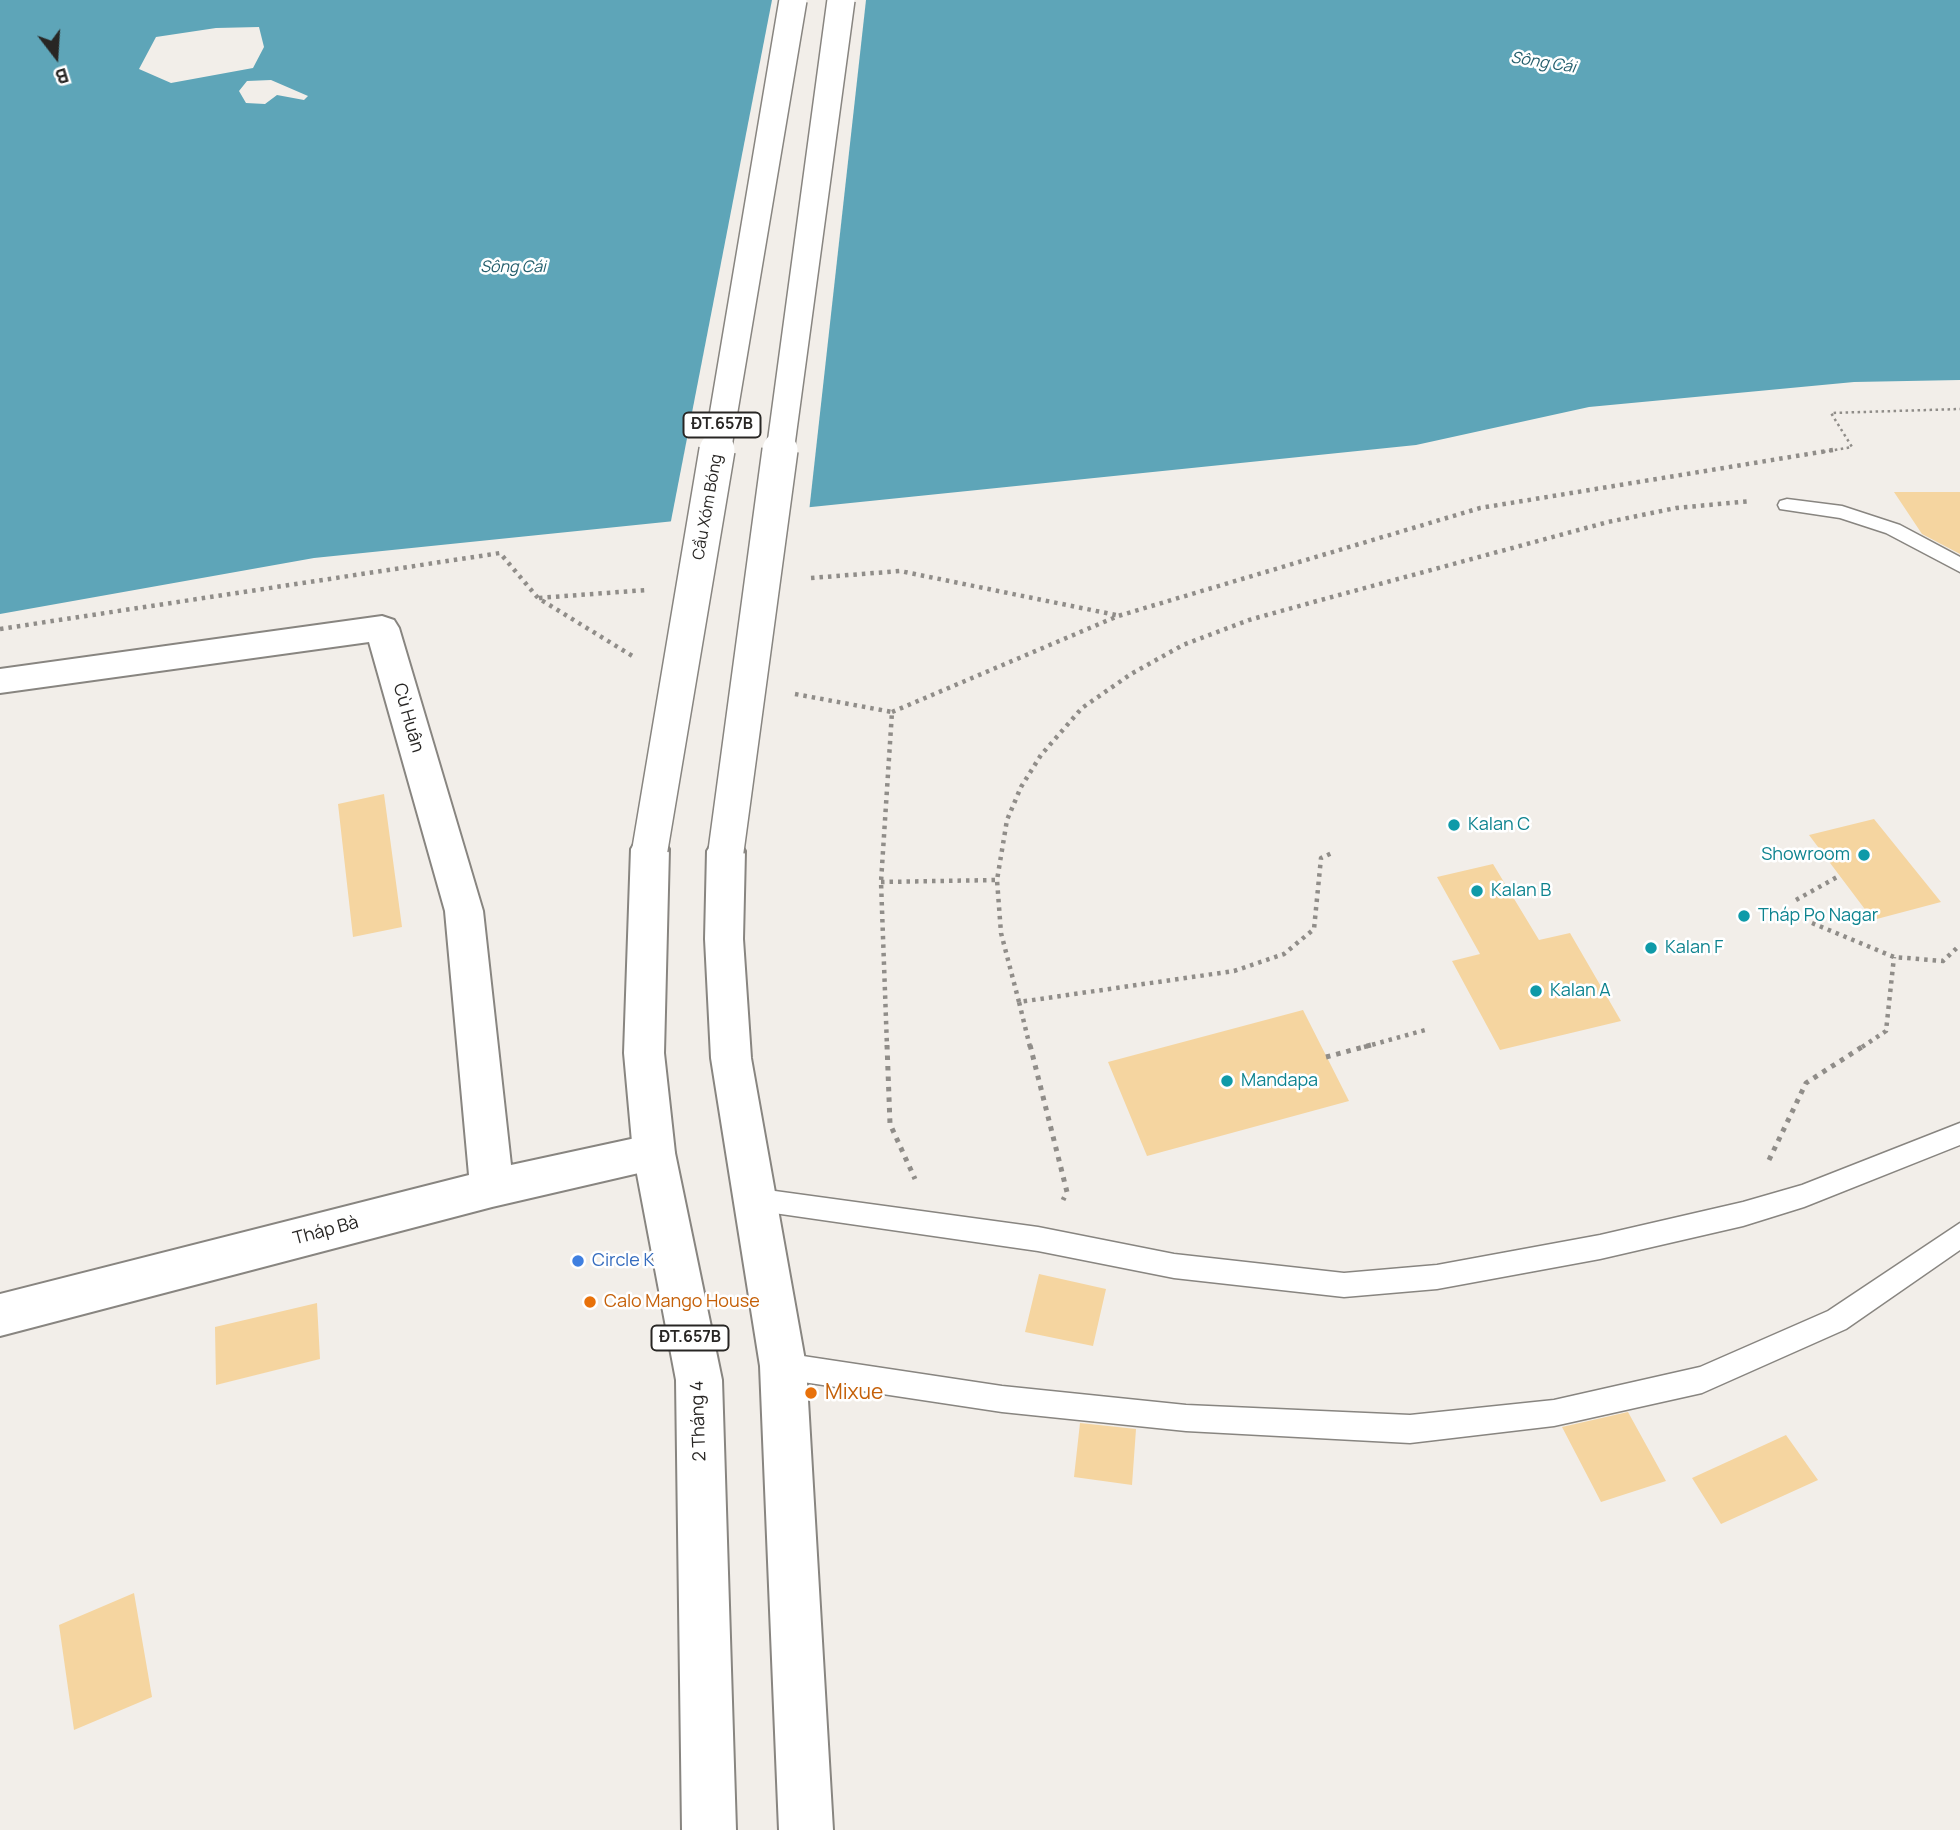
<!DOCTYPE html>
<meta charset="utf-8">
<style>
body{margin:0}
#map{position:relative;width:1960px;height:1830px;overflow:hidden;background:#f2eee9;font-family:Manrope,sans-serif}
canvas{display:block}
.north{position:absolute;left:21px;top:21px;width:70px;height:70px;-webkit-text-stroke:5px #fff;paint-order:stroke;rotate:163deg;font-size:19px;font-weight:700;line-height:28px;text-align:center;color:#282624}
.north::after{content:'';display:block;margin:auto;width:24px;height:32px;background:#282624;clip-path:polygon(50% 0,100% 100%,50% 72%,0 100%)}
</style>
<div id="map">
<canvas width="1960" height="1830"></canvas>
<div class="north">B</div>
</div>
<script>
const context = document.querySelector('canvas').getContext('2d');
context.lineJoin = 'round';
function fillPath(path, color) { context.fillStyle = color; context.fill(path, 'evenodd'); }
const poly = rows => new Path2D(rows.map(r => 'M' + r).join(''));
function strokePath(path, color, width, dash) { context.strokeStyle = color; context.lineWidth = width; context.lineCap = dash ? 'butt' : 'round'; context.setLineDash(dash || []); context.stroke(path); }
function label(font, color, halo, rows, align = 'center') {
  context.font = font + ' Manrope,sans-serif'; context.lineWidth = 5; context.setLineDash([]); context.textBaseline = 'middle'; context.strokeStyle = halo; context.fillStyle = color; for (const [text, x, y, turn = 0] of rows) {
    context.save(); context.translate(x, y); context.rotate((+turn || 0) * Math.PI / 180); context.textAlign = isNaN(turn) ? turn : align; if (halo) context.strokeText(text, 0, 0); context.fillText(text, 0, 0); context.restore();
  }
}
fillPath(poly([
 [0,0,1960,0,1960,380,1854,382,1589,407,1416,445,314,558,0,614],
 [259,27,264,47,253,68,171,83,139,69,156,37,216,28],
 [271,80,308,96,304,100,277,95,265,104,246,103,239,91,247,81]
]), '#5ea5b8');
fillPath(poly([
 [772,0,866,0,809,512,670,526]
]), '#f2eee9');
fillPath(poly([
 [1894,492,1960,492,1960,554,1922,534],
 [384,794,402,927,353,937,338,804],
 [1874,819,1941,902,1873,920,1809,835],
 [1493,864,1539,940,1570,933,1621,1021,1500,1050,1452,961,1480,954,1437,877],
 [1303,1010,1349,1101,1147,1156,1108,1062],
 [1039,1274,1106,1289,1093,1346,1025,1332],
 [317,1303,320,1359,216,1385,215,1327],
 [1628,1412,1666,1481,1601,1502,1562,1427],
 [1080,1423,1136,1429,1132,1485,1074,1477],
 [1786,1435,1818,1480,1721,1524,1692,1478],
 [134,1593,152,1697,74,1730,59,1625]
]), '#f5d5a0');
const service = poly([
 [1787,499,1842,506,1900,525,1960,557,1960,572,1886,533,1840,518,1780,509,1778,505,1780,501,1787,499],
 [1960,1123,1960,1145,1804,1207,1743,1226,1600,1259,1437,1289,1344,1297,1174,1278,1038,1251,753,1210,744,1207,740,1199,744,1191,753,1188,1038,1227,1174,1254,1344,1273,1437,1265,1600,1235,1743,1202,1802,1185,1960,1123],
 [1960,1223,1960,1250,1846,1329,1702,1393,1554,1426,1410,1443,1186,1431,1002,1412,783,1379,773,1375,769,1366,773,1357,783,1353,1002,1386,1186,1405,1410,1415,1554,1400,1700,1367,1828,1311,1960,1223]
]);
const minor = poly([
 [382,616,394,620,399,628,483,911,511,1165,654,1134,669,1140,675,1153,669,1166,492,1207,0,1336,0,1294,469,1175,445,911,369,642,0,693,0,669,382,616]
]);
const primary = poly([
 [650,834,663,839,669,849,664,1053,675,1153,722,1380,736,1830,682,1830,676,1380,633,1153,624,1053,631,849,637,839,650,834],
 [726,836,739,841,745,851,743,939,751,1058,806,1366,833,1830,779,1830,760,1366,711,1058,705,939,707,851,713,841,726,836]
]);
strokePath(service, '#888580', 3);
strokePath(minor, '#888580', 4);
strokePath(primary, '#888580', 4);
strokePath(poly([
 [1823,452,1852,447,1831,413,1960,409]
]), '#908d89', 2.5, [2.5, 3.5]);
strokePath(poly([
 [811,578,900,571,1116,615],
 [539,598,646,590],
 [0,629,500,553,538,598,634,657],
 [795,694,892,712,881,882,887,1047],
 [892,712,1118,616,1480,508,1833,450],
 [881,882,997,880],
 [1796,900,1839,876],
 [1812,923,1894,957,1943,961,1960,945],
 [1019,1002,1001,933,997,880,1007,820,1021,787,1041,755,1082,708,1131,674,1183,645,1249,620,1317,601,1608,522,1676,508,1751,501],
 [1030,1047,1019,1002,1234,971,1284,954,1314,929,1321,858,1334,852],
 [1364,1047,1429,1029],
 [1862,1047,1886,1031,1894,957]
]), '#908d89', 4.5, [3.5, 5]);
strokePath(poly([
 [887,1045,890,1124,915,1179],
 [1030,1045,1067,1192,1063,1200],
 [1326,1057,1371,1045],
 [1769,1160,1806,1083,1865,1045]
]), '#908d89', 5, [4.5, 6]);
fillPath(service, '#fff');
fillPath(minor, '#fff');
fillPath(primary, '#fff');
const primaryBridgeFar1 = poly([
 [717,452,793,0],
 [780,452,841,0]
]);
const primaryBridge = poly([
 [650,849,717,450],
 [726,851,780,450]
]);
strokePath(primaryBridgeFar1, '#888580', 30, []);
strokePath(primaryBridge, '#888580', 38, []);
strokePath(primaryBridgeFar1, '#fff', 27);
strokePath(primaryBridge, '#fff', 35);
for (const [x, y, r, color] of [
 [1454,825,7,"#0f9aa8"],
 [1864,855,7,"#0f9aa8"],
 [1477,891,7,"#0f9aa8"],
 [1744,916,7,"#0f9aa8"],
 [1651,948,7,"#0f9aa8"],
 [1536,991,7,"#0f9aa8"],
 [1227,1081,7,"#0f9aa8"],
 [578,1261,7,"#3f7fe0"],
 [590,1302,7,"#e8710a"],
 [811,1393,7,"#e8710a"]
]) { const dot = new Path2D(); dot.arc(x, y, r, 0, 2 * Math.PI); context.fillStyle = color; context.fill(dot); strokePath(dot, '#fff', 2.5); }
label('italic 16px', '#255f6d', '#fff', [
 ["Sông Cái",1543,63,9],
 ["Sông Cái",513,268]
]);
for (const [x, y, w] of [
 [722,425,77],
 [690,1338,77]
]) { const box = new Path2D(); box.roundRect(x - w / 2, y - 12.5, w, 25, 5); context.fillStyle = '#fff'; context.fill(box); strokePath(box, '#282624', 2); }
label('bold 16px', '#282624', null, [
 ["ĐT.657B",722,425],
 ["ĐT.657B",690,1338]
]);
label('16px', '#282624', '#fff', [
 ["Cầu Xóm Bóng",708,507,-80]
]);
label('18px', '#282624', '#fff', [
 ["Cù Huân",408,718,74],
 ["Tháp Bà",326,1231,-15],
 ["2 Tháng 4",699,1421,-92]
]);
label('18px', '#0d838f', '#fff', [
 ["Kalan C",1468,825],
 ["Showroom",1850,855,"right"],
 ["Kalan B",1491,891],
 ["Tháp Po Nagar",1758,916],
 ["Kalan F",1665,948],
 ["Kalan A",1550,991],
 ["Mandapa",1241,1081]
], 'left');
label('18px', '#366cbe', '#fff', [
 ["Circle K",592,1261]
], 'left');
label('18px', '#c56008', '#fff', [
 ["Calo Mango House",604,1302]
], 'left');
label('21px', '#c56008', '#fff', [
 ["Mixue",825,1393]
], 'left');
</script>
